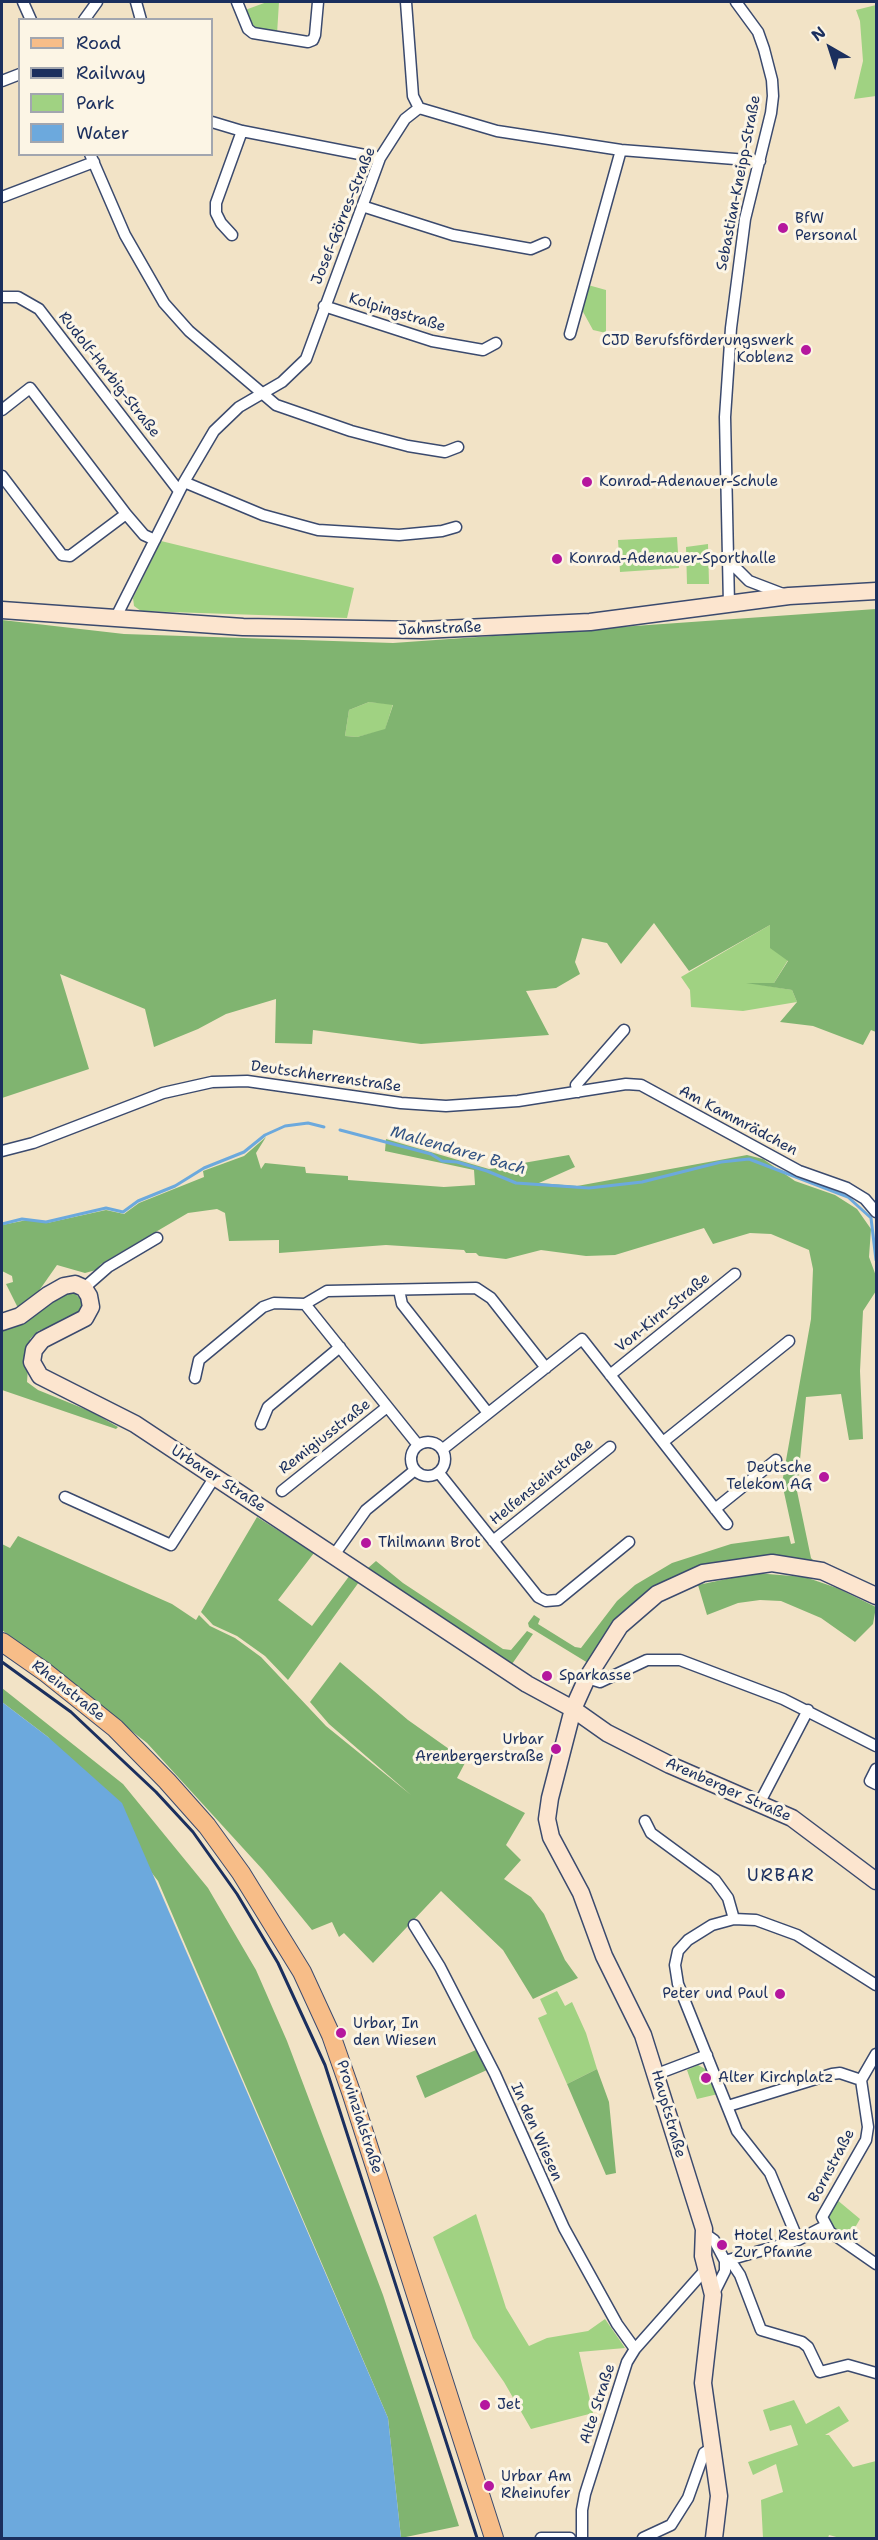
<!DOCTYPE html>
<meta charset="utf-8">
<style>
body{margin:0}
#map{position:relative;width:878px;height:2540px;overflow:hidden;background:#f2e3c6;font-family:"Shantell Sans",sans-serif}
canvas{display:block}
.frame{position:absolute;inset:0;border:3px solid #1b2f5e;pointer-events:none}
.legend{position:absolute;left:18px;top:18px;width:195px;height:138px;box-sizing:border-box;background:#fcf5e5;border:2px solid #a2a6af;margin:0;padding:8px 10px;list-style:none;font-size:18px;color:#1b2f5e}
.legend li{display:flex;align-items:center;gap:12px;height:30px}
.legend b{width:30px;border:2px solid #a2a6af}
.north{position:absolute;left:800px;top:18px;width:60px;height:60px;-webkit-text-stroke:4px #fcf5e5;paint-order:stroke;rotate:321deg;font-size:16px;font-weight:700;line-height:24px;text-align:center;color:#1b2f5e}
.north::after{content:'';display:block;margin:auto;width:21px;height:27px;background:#1b2f5e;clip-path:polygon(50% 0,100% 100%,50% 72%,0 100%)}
</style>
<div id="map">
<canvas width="878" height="2540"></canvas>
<div class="frame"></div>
<ul class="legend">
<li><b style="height:8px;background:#f7bd88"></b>Road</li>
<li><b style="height:8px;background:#1b2f5e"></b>Railway</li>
<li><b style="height:16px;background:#a0d282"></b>Park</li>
<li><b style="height:16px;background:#6ca9dd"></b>Water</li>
</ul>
<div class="north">N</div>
</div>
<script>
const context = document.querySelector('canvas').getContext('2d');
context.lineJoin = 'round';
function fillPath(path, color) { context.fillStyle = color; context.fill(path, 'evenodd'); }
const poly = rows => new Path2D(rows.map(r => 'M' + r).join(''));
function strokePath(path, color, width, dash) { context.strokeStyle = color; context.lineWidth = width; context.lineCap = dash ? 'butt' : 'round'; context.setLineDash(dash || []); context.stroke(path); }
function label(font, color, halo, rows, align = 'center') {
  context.font = font + ' "Shantell Sans",sans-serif'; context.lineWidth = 6; context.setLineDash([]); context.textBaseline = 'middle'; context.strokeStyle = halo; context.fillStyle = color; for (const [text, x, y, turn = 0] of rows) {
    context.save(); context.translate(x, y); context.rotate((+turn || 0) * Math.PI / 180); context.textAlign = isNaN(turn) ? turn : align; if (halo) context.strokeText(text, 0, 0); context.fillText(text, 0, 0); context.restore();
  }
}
fillPath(poly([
 [267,2,279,2,277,34,252,28,245,10],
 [876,5,876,96,854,99,863,61,860,21,856,10],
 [588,285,606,290,606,333,593,330,582,310],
 [677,537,679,568,620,572,618,540],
 [161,541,354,588,347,618,141,611,134,606,133,598],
 [708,544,709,584,687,584,686,547],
 [369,702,393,704,385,730,357,737,345,736,349,710],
 [770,925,788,960,774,983,751,983,792,990,797,1002,743,1011,691,1007,690,990,681,977],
 [557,1991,565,2006,572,2002,586,2033,597,2069,567,2084,538,2018,547,2014,540,1999],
 [698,2065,709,2071,718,2094,697,2099,687,2070],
 [836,2199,860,2219,849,2238,834,2230,830,2221,828,2212],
 [476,2214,506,2308,529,2346,547,2338,588,2331,605,2319,621,2342,625,2348,579,2352,593,2413,531,2429,504,2382,473,2338,433,2237],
 [794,2400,806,2424,839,2406,849,2421,825,2435,829,2435,853,2467,876,2461,876,2538,840,2538,829,2535,828,2538,763,2538,761,2500,783,2492,776,2464,753,2475,748,2462,798,2445,791,2425,770,2431,763,2410]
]), '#a0d282');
fillPath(poly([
 [876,609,876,1032,871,1030,863,1045,813,1026,780,1022,797,1002,792,990,746,983,774,983,788,961,770,948,770,925,689,971,654,923,621,964,607,943,582,938,575,962,580,974,556,988,526,991,549,1035,421,1044,313,1030,312,1044,275,1043,276,999,226,1014,198,1029,154,1047,145,1009,60,974,89,1069,2,1098,2,620,124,634,393,643],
 [369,702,393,705,385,729,357,737,345,736,349,710],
 [266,1137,256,1153,261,1169,265,1163,305,1167,306,1173,348,1176,348,1180,444,1187,475,1185,474,1170,385,1151,386,1139,489,1169,569,1155,575,1167,539,1183,577,1186,747,1155,763,1159,795,1181,835,1195,857,1209,871,1229,869,1257,876,1276,876,1291,863,1311,860,1371,863,1439,849,1440,841,1394,806,1397,797,1491,811,1558,816,1563,754,1558,734,1560,659,1585,642,1595,614,1622,588,1663,529,1627,528,1623,534,1615,540,1619,538,1624,575,1647,581,1648,617,1601,635,1585,672,1563,731,1544,789,1536,791,1544,795,1543,782,1483,811,1319,813,1269,809,1250,771,1234,750,1233,713,1244,704,1228,615,1255,586,1256,541,1250,506,1259,479,1256,476,1253,466,1253,464,1250,386,1245,279,1253,279,1240,229,1241,225,1213,217,1209,188,1213,101,1264,96,1270,85,1273,57,1265,29,1305,19,1310,6,1284,13,1282,12,1276,2,1271,2,1225,27,1220,47,1223,106,1210,124,1214,139,1203,204,1177,203,1171,244,1156],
 [73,1292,83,1301,82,1310,72,1319,38,1331,30,1339,27,1382,38,1390,92,1412,118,1427,116,1429,2,1390,2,1328,63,1294],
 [257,1517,314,1553,278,1600,312,1626,350,1575,359,1582,288,1680,265,1656,237,1636,213,1625,201,1612],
 [18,1536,172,1604,196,1620,199,1615,210,1626,235,1638,261,1657,326,1726,411,1795,329,1724,310,1702,340,1662,408,1720,466,1761,457,1778,525,1813,506,1845,521,1860,504,1879,531,1897,544,1914,565,1960,578,1978,533,1999,503,1950,441,1891,373,1963,344,1933,339,1937,332,1922,312,1930,263,1870,147,1743,2,1630,2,1544,10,1548],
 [376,1561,403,1583,503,1649,511,1650,527,1631,533,1634,512,1664,368,1568],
 [755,1573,805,1577,837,1588,876,1607,873,1624,855,1642,821,1618,781,1601,760,1600,738,1603,707,1615,698,1585],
 [2,1688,123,1784,208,1888,256,1970,287,2041,383,2295,459,2526,401,2538,388,2418,158,1881,48,1737,2,1702],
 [476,2050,487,2070,425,2098,416,2076],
 [597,2069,609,2102,616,2173,606,2175,567,2084]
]), '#80b470');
fillPath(poly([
 [2,1702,48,1737,122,1803,388,2418,401,2538,2,2538]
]), '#6ca9dd');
strokePath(poly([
 [340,1130,431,1154,442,1161,457,1162,487,1171,516,1183,589,1188,642,1182,721,1162,749,1159,848,1197,871,1218,876,1260],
 [2,1224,22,1219,46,1222,106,1208,123,1212,138,1201,175,1186,204,1168,244,1152,265,1135,285,1126,308,1123,324,1127]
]), '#6ca9dd', 3);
const street = poly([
 [23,2,31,20],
 [136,2,141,20],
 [237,2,248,29,253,33,308,42,313,40,315,35,318,2],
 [406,2,413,96,419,108],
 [84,20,97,2],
 [2,81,20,74],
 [419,108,497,131,621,150,760,161],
 [212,122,242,131,380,158],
 [90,154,125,235,164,303,189,331,276,405,351,431,408,446,445,452,458,447],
 [2,197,94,162],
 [362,206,453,235,531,249,545,243],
 [232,235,221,223,216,213,216,203,242,131],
 [2,297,18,297,39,309,179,491],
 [324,306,432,341,483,350,496,343],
 [570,334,621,150],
 [2,410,30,388,126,514,144,535,155,540],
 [2,476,62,555,70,556,126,514],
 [184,482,263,515,318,530,399,535,442,531,456,527],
 [728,560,749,581,783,594],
 [729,605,725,417,731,328,745,219,771,113,773,96,772,80,764,49,758,32,736,2],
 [115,619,184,482,214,431,239,407,282,382,306,359,380,158,405,119,419,108],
 [578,1092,576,1085,624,1030],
 [2,1151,33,1143,163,1093,212,1082,247,1081,401,1103,446,1106,518,1101,626,1084,641,1085,799,1171,847,1188,865,1199,876,1212],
 [84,1288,108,1267,157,1238],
 [399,1290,402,1304,488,1413],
 [305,1304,327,1291,476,1288,491,1298,546,1368],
 [610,1375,735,1274],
 [195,1378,199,1360,263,1307,274,1303,305,1304,418,1445],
 [261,1424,268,1407,340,1347],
 '411 1459a17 17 0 1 1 34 0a17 17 0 1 1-34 0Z',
 [663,1442,789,1341],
 [443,1449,582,1339,727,1524],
 [439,1473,538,1597,546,1601,558,1600,629,1542],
 [282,1491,387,1407],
 [65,1497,171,1545,216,1475],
 [715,1509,776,1460],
 [493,1541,610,1447],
 [334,1555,366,1510,415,1470],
 [587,1678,600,1682,647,1660,680,1660,783,1699,876,1746],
 [876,1769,870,1781,876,1784],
 [760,1802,808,1710],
 [645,1821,651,1833,715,1880,728,1898,734,1919],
 [414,1925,440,1967,495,2074,564,2228,617,2324,635,2349],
 [876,2054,861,2080,868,2127,866,2140,822,2217,830,2232,876,2264],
 [657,2074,707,2055],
 [728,2106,832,2074,840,2073,861,2080],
 [704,2233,714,2240,725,2261,725,2271,713,2295],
 [798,2240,770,2173,737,2131,678,1984,675,1965,678,1951,688,1940,712,1925,734,1919,756,1920,797,1935,876,1985],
 [730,2260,740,2275,761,2330,802,2342,808,2347,820,2372,848,2365,876,2373],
 [725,2261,798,2240,825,2226],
 [541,2538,570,2538],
 [582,2538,582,2510,585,2494,627,2362,635,2349,706,2269],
 [643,2538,671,2525,688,2498,704,2453,710,2449]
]);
const secondary = poly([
 [2,610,243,627,422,630,590,622,789,596,876,591],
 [2,1322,20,1316,48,1295,64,1286,75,1284,84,1288,89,1296,91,1307,85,1318,42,1340,34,1350,32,1362,40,1376,135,1424,527,1684,573,1709,607,1733,670,1765,792,1818,876,1881],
 [714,2538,719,2496,703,2383,713,2295,703,2256,704,2229,643,2035,604,1956,581,1893,551,1837,547,1819,550,1798,573,1709,587,1678,620,1626,657,1594,703,1573,772,1563,822,1571,876,1596]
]);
const primary = poly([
 [2,1642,45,1672,115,1728,167,1781,207,1826,241,1873,302,1972,331,2035,351,2092,494,2538]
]);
strokePath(street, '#3b4a6e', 13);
strokePath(secondary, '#3b4a6e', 19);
strokePath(primary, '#3b4a6e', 20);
strokePath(street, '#fff', 10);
strokePath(secondary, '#fce5cf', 16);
strokePath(primary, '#f7bd88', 18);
strokePath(poly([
 [2,1662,71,1712,156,1792,193,1832,237,1894,278,1963,325,2065,477,2538]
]), '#1b2f5e', 3);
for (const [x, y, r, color] of [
 [783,228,6,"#b5179e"],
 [806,350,6,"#b5179e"],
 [587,482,6,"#b5179e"],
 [557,559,6,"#b5179e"],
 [824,1477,6,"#b5179e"],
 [366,1543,6,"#b5179e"],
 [547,1676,6,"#b5179e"],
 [556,1749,6,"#b5179e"],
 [780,1994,6,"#b5179e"],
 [341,2033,6,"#b5179e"],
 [706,2078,6,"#b5179e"],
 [722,2245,6,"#b5179e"],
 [485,2405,6,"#b5179e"],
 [489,2486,6,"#b5179e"]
]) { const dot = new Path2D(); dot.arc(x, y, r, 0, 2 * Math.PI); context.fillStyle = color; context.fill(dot); strokePath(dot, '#fcf5e5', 2); }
label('15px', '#1b2f5e', '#fcf5e5', [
 ["Sebastian-Kneipp-Straße",739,183,-79],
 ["Josef-Görres-Straße",344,216,-68],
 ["Kolpingstraße",397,313,17],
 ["Rudolf-Harbig-Straße",109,375,52],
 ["Jahnstraße",440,629,-2],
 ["Deutschherrenstraße",326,1077,8],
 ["Am Kammrädchen",738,1121,28],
 ["Von-Kirn-Straße",663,1313,-39],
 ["Remigiusstraße",325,1437,-38],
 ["Urbarer Straße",218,1479,33],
 ["Helfensteinstraße",542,1482,-39],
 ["Rheinstraße",68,1691,38],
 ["Arenberger Straße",728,1790,24],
 ["Hauptstraße",668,2114,74],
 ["Provinzialstraße",359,2117,72],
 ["In den Wiesen",536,2132,66],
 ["Bornstraße",832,2166,-62],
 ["Alte Straße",598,2404,-72]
]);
label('15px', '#1b2f5e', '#fcf5e5', [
 ["BfW",795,219],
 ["Personal",795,236],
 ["CJD Berufsförderungswerk",794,341,"right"],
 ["Koblenz",794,358,"right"],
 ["Konrad-Adenauer-Schule",599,482],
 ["Konrad-Adenauer-Sporthalle",569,559],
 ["Deutsche",812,1468,"right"],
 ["Telekom AG",812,1485,"right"],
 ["Thilmann Brot",378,1543],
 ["Sparkasse",559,1676],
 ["Urbar",544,1740,"right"],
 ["Arenbergerstraße",544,1757,"right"],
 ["Peter und Paul",768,1994,"right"],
 ["Urbar, In",353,2024],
 ["den Wiesen",353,2041],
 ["Alter Kirchplatz",718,2078],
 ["Hotel Restaurant",734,2236],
 ["Zur Pfanne",734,2253],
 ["Jet",497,2405],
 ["Urbar Am",501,2477],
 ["Rheinufer",501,2494]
], 'left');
label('italic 16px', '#335484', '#fcf5e5', [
 ["Mallendarer Bach",458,1151,16]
]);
context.letterSpacing = '1.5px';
label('18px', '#1b2f5e', '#fcf5e5', [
 ["URBAR",781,1876]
]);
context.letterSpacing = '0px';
</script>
